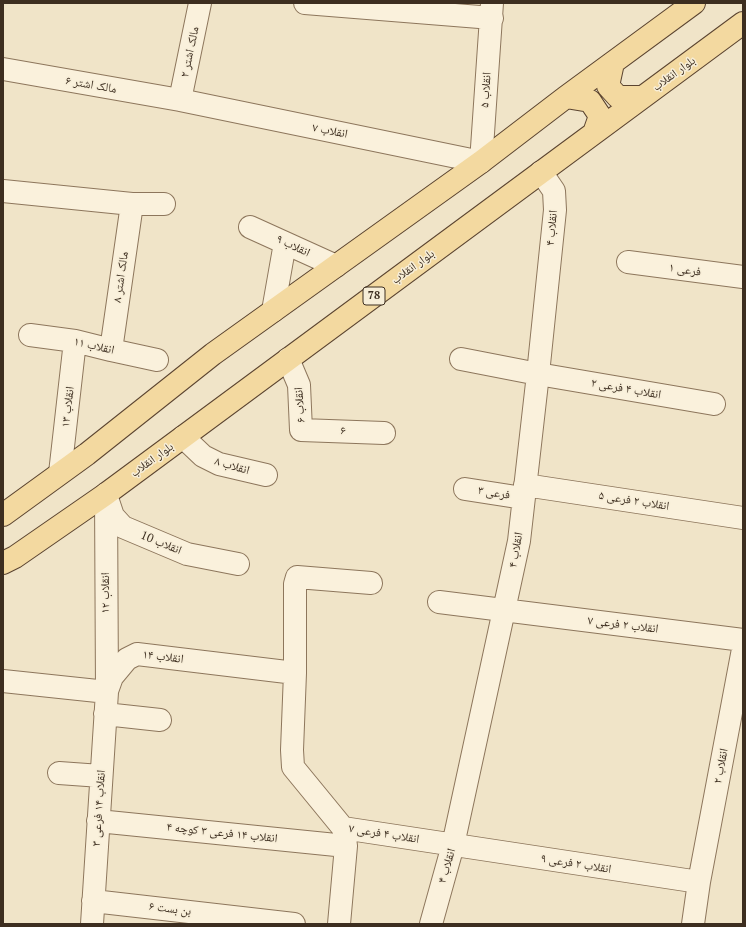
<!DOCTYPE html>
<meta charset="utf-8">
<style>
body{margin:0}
#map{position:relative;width:746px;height:927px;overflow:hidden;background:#f0e4c8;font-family:"PT Serif",serif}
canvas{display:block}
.frame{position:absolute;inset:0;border:4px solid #3d2e20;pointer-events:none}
</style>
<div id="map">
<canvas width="746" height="927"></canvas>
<div class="frame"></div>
</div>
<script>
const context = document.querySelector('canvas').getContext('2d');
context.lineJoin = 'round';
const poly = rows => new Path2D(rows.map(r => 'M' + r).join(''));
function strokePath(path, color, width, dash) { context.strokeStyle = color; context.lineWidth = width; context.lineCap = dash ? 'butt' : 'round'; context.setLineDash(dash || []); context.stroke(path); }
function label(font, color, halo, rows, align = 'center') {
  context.font = font + ' "PT Serif","Noto Naskh Arabic",serif'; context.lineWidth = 3; context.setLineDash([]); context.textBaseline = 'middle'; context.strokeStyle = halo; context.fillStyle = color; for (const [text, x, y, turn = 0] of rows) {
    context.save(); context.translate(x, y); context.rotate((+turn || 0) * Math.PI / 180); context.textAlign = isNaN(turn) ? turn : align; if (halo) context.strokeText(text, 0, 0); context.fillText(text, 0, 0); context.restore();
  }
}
const minor = poly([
 [305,3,492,18],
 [3,69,180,100,481,162,492,3],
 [180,100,200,3],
 [3,191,132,204,164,204],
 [250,227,336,266],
 [628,262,743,277],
 [273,311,285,243],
 [30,335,75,341,111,350,157,360],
 [111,350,132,204],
 [288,359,299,385,301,430,384,433],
 [461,359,538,374,714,404],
 [183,437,203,456,219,464,266,475],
 [60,473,75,341],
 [525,485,743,518],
 [465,489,523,498],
 [108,501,113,516,123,527,187,554,238,564],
 [371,583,297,577,295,584,295,673,292,750,293,767,343,828,699,882],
 [439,602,743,640],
 [3,681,107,692],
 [107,691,112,677,127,659,137,654,295,673],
 [105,714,160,720],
 [59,773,101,776],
 [98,821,346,846],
 [93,901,294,924],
 [92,924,107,692,106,494],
 [339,924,346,846,344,831],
 [431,924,453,845,519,541,538,374,555,210,554,191,541,172],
 [693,924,699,882,743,649]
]);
const major = poly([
 [613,63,608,86,618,97,643,97],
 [566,97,590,101,600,116,594,133],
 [3,515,87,454,213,354,481,162,566,97,694,3],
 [3,563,15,557,106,494,743,23]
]);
strokePath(minor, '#8d765c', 24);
strokePath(major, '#5b4430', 24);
strokePath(minor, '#faf1dc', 22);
strokePath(major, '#f3d9a0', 22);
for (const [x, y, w] of [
 [374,296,22]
]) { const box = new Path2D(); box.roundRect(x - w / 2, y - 9, w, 18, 3); context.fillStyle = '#f7eed8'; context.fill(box); strokePath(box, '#3d2e20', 1); }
label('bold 11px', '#3d2e20', null, [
 ["78",374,296]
]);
label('12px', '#3d2e20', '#f7eed8', [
 ["مالک اشتر ۲",190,52,-78],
 ["بلوار انقلاب",674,74,-36],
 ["مالک اشتر ۶",91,85,10],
 ["انقلاب ۵",486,90,-86],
 ["انقلاب ۷",330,131,11],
 ["انقلاب ۴",552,228,-85],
 ["انقلاب ۹",293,246,25],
 ["بلوار انقلاب",413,267,-36],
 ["فرعی ۱",685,270,8],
 ["مالک اشتر ۸",121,277,-82],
 ["انقلاب ۱۱",94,346,13],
 ["انقلاب ۴ فرعی ۲",626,389,10],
 ["انقلاب ۶",300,405,-94],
 ["انقلاب ۱۳",68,407,-83],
 ["۶",343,431,2],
 ["بلوار انقلاب",152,460,-36],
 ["انقلاب ۸",232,466,16],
 ["فرعی ۳",494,493,9],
 ["انقلاب ۲ فرعی ۵",634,501,9],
 ["انقلاب 10",161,543,22],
 ["انقلاب ۴",516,550,-80],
 ["انقلاب ۱۲",106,593,-90],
 ["انقلاب ۲ فرعی ۷",623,625,7],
 ["انقلاب ۱۴",163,657,7],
 ["انقلاب ۲",721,766,-79],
 ["انقلاب ۱۴ فرعی ۳",99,808,-86],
 ["انقلاب ۱۴ فرعی ۳ کوچه ۴",222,833,6],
 ["انقلاب ۴ فرعی ۷",384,834,9],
 ["انقلاب ۲ فرعی ۹",576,864,9],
 ["انقلاب ۴",447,866,-74],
 ["بن بست ۶",170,909,7]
]);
</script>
